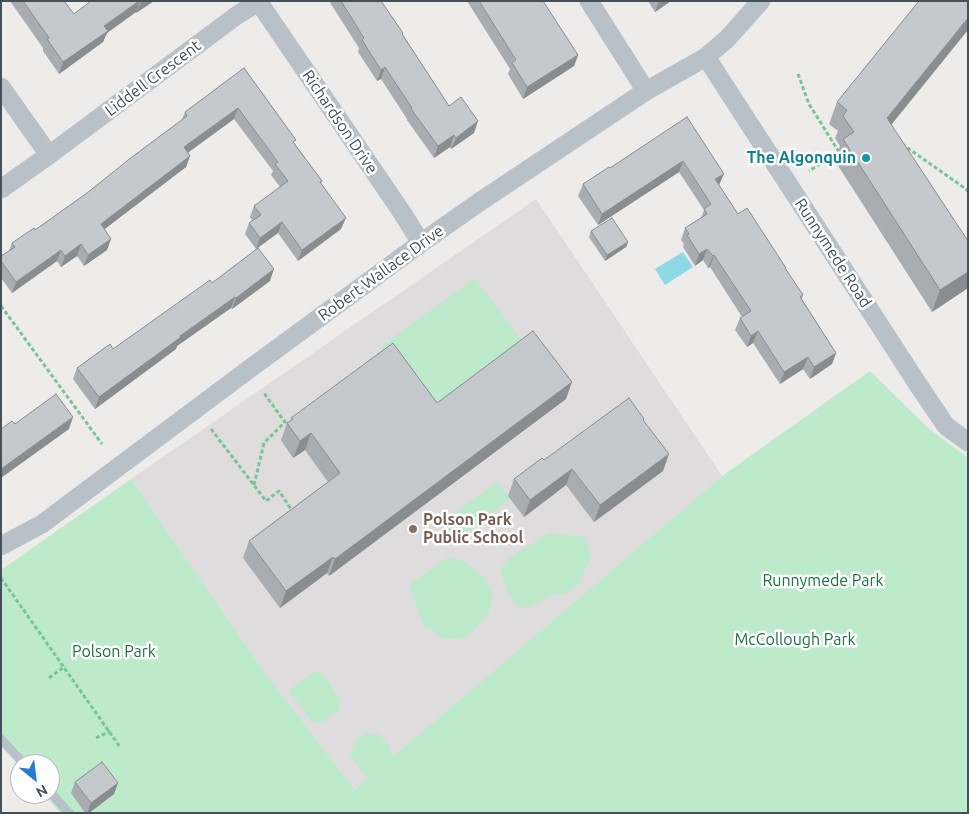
<!DOCTYPE html>
<style>
body{margin:0}
#map{position:relative;width:969px;height:814px;overflow:hidden;background:#eeebeb;font-family:Ubuntu,sans-serif}
canvas{display:block}
.frame{position:absolute;inset:0;border:2px solid #455057;pointer-events:none}
.north{position:absolute;left:10px;top:754px;width:50px;height:50px;box-sizing:border-box;background:#fff;border:1px solid #b5b9bc;border-radius:50%;rotate:151deg;font-size:14px;font-weight:700;line-height:20px;text-align:center;color:#455057}
.north::after{content:'';display:block;margin:auto;width:18px;height:22px;background:#277dcd;clip-path:polygon(50% 0,100% 100%,50% 72%,0 100%)}
</style>
<div id="map">
<canvas width="969" height="814"></canvas>
<div class="frame"></div>
<div class="north">N</div>
</div>
<script>
const context = document.querySelector('canvas').getContext('2d');
context.lineJoin = 'round';
function fillPath(path, color) { context.fillStyle = color; context.fill(path, 'evenodd'); }
const poly = rows => new Path2D(rows.map(r => 'M' + r).join(''));
function strokePath(path, color, width, dash) { context.strokeStyle = color; context.lineWidth = width; context.lineCap = dash ? 'butt' : 'round'; context.setLineDash(dash || []); context.stroke(path); }
function label(font, color, halo, rows, align = 'center') {
  context.font = font + ' Ubuntu,sans-serif'; context.lineWidth = 5; context.setLineDash([]); context.textBaseline = 'middle'; context.strokeStyle = halo; context.fillStyle = color; for (const [text, x, y, turn = 0] of rows) {
    context.save(); context.translate(x, y); context.rotate((+turn || 0) * Math.PI / 180); context.textAlign = isNaN(turn) ? turn : align; if (halo) context.strokeText(text, 0, 0); context.fillText(text, 0, 0); context.restore();
  }
}
fillPath(poly([
 [536,199,722,476,355,790,265,673,131,479]
]), '#dfdcdd');
fillPath(poly([
 [475,278,527,348,413,432,387,360,380,347],
 [870,371,927,427,968,458,968,813,60,813,44,794,50,794,50,764,20,764,1,743,1,570,131,479,265,673,355,790,369,777,362,773,350,754,354,745,359,738,366,733,379,734,388,745,393,757,722,476],
 [497,482,510,499,452,543,439,525],
 [549,533,586,537,591,556,579,584,566,593,553,595,531,606,522,608,516,606,508,592,500,570,508,559],
 [448,557,463,561,484,577,493,595,489,611,484,619,469,635,458,639,443,639,432,629,424,627,409,585],
 [317,670,325,677,340,702,338,711,322,722,312,722,289,690]
]), '#bceaca');
fillPath(poly([
 [683,252,693,267,665,285,655,269]
]), '#8cd8e3');
strokePath(poly([
 [798,74,809,104,839,152,809,171],
 [902,144,959,184,968,191],
 [1,306,102,444],
 [211,429,266,501,279,491,293,512],
 [254,485,264,443,285,422,264,393],
 [1,578,120,747],
 [49,678,64,667],
 [96,738,110,731]
]), '#77c498', 3, [4, 2.5]);
strokePath(poly([
 [1,739,24,764],
 [50,792,69,813]
]), '#b7c1c7', 9);
strokePath(poly([
 [258,1,403,214,421,243],
 [589,1,646,91],
 [706,57,919,386,946,426,968,442],
 [1,87,49,155],
 [1,189,49,155,236,16,258,2],
 [1,546,42,524,248,370,421,243,478,203,646,91,706,57,727,39,761,1]
]), '#b7c1c7', 19);
fillPath(poly([
 [10,1,64,1,74,14,91,1,154,1,136,13,136,12,107,33,103,42,59,74,43,51,43,48],
 [329,1,381,1,449,106,474,133,451,149,450,147,434,158,407,120,407,119,381,79,377,81,358,52,359,48],
 [467,1,539,1,578,55,574,66,523,99,508,74,510,69],
 [648,1,671,1,655,12],
 [244,68,295,144,322,181,321,183,341,229,298,261,278,233,256,249,245,234,249,223,252,220,250,217,254,206,280,187,271,175,273,171,234,119,188,153,190,156,186,167,104,229,111,239,107,250,84,266,77,256,61,267,57,261,12,293,1,278,1,256,9,251,12,243,35,230,87,193,182,120,185,112],
 [837,102,891,125,968,241,968,288,932,312,835,161,840,146,835,138,838,131,829,124],
 [687,117,719,185,738,214,786,268,786,269,803,295,802,299,836,353,832,364,810,379,803,369,780,384,753,343,747,347,735,330,740,318,742,317,710,267,708,268,703,260,695,266,683,247,684,244,681,240,685,228,701,218,704,210,679,172,598,225,578,196,583,184,610,168],
 [591,231,628,242,626,247,605,261,589,237],
 [270,281,232,309,231,308,177,346,176,349,95,409,73,379,77,368,113,349,212,283],
 [566,399,329,576,327,573,280,608,243,558,249,541,328,482,305,450,293,458,281,440,287,423,290,421,291,418,437,403],
 [644,421,663,471,594,522,566,485,524,517,508,496,514,479,544,460],
 [75,782,114,794,89,813,85,813,71,793]
]), '#a9adb1');
fillPath(poly([
 [140,1,136,12,107,33,103,42,59,74,63,62,104,26],
 [141,1,154,1,136,13],
 [659,1,671,1,655,12],
 [968,18,968,30,879,140,887,118],
 [578,55,574,66,523,99,527,87],
 [385,67,381,79,377,81,381,70],
 [238,108,234,119,180,158,184,147],
 [478,121,474,133,451,149,456,138],
 [454,135,450,147,434,158,438,146],
 [190,156,186,167,97,235,101,224],
 [683,161,679,172,598,225,602,214],
 [724,174,719,185,715,179],
 [346,218,341,229,298,261,302,250],
 [282,222,278,233,256,249,260,238],
 [111,239,107,250,84,266,88,255],
 [628,242,626,247,605,261,607,255],
 [81,244,77,256,61,267,65,256],
 [707,249,703,260,695,266,699,254],
 [61,250,57,261,12,293,16,282],
 [714,255,710,267,708,268,713,256],
 [274,269,270,281,232,309,236,298],
 [968,272,968,288,932,312,940,290],
 [235,297,231,308,177,346,176,349,95,409,99,397,180,336],
 [758,331,753,343,747,347,751,336],
 [836,353,832,364,810,379,814,367],
 [808,357,803,369,780,384,784,372],
 [572,382,566,399,329,576,335,559],
 [73,417,69,429,1,478,1,469],
 [311,433,305,450,293,458,300,441],
 [669,454,663,471,594,522,600,505],
 [572,469,566,485,524,517,530,500],
 [333,557,327,573,280,608,286,591],
 [118,783,114,794,89,813,87,813,91,803]
]), '#8a8d90');
const building = poly([
 [23,1,64,1,74,14,91,1,139,1,104,26,108,31,63,62,47,39,49,38,23,1],
 [341,1,381,1,403,33,402,34,449,106,461,97,478,121,456,138,454,135,438,146,411,109,412,108,385,67,381,70,362,40,364,38,341,1],
 [479,1,539,1,540,2,543,1,578,55,527,87,512,63,516,60,479,1],
 [919,1,968,1,968,18,887,118,968,241,968,272,940,290,843,139,854,132,843,116,847,110,837,102,919,1],
 [244,68,296,140,293,142,322,181,320,182,346,218,302,250,282,222,260,238,249,223,261,215,254,206,288,181,275,164,278,162,238,108,184,147,190,156,101,224,111,239,88,255,81,244,65,256,61,250,16,282,1,261,1,256,15,247,12,243,34,228,35,230,87,193,132,157,187,116,185,112,244,68],
 [687,117,724,174,715,179,738,214,747,208,786,268,785,268,803,295,800,297,836,353,814,367,808,357,784,372,758,331,751,336,740,318,751,311,714,255,713,256,707,249,699,254,687,235,689,234,685,228,707,214,704,209,711,204,683,161,602,214,583,184,609,167,610,168,687,117],
 [612,218,628,242,607,255,591,231,612,218],
 [258,248,274,269,236,298,235,297,180,336,181,337,99,397,77,368,110,344,113,349,210,280,212,283,258,248],
 [533,331,572,382,335,559,333,557,286,591,249,541,340,473,311,433,300,441,287,423,293,419,291,418,393,343,437,403,533,331],
 [56,394,73,417,1,469,1,429,12,421,15,424,56,394],
 [629,398,644,419,643,420,669,454,600,505,572,469,530,500,514,479,542,458,544,460,629,398],
 [102,762,118,783,91,803,75,782,102,762]
]);
fillPath(building, '#c5c9ce');
strokePath(building, '#8a8d90', 1);
for (const [x, y, r, color] of [
 [866,158,5,"#0f9aa8"],
 [413,529,5,"#8d6e63"]
]) { const dot = new Path2D(); dot.arc(x, y, r, 0, 2 * Math.PI); context.fillStyle = color; context.fill(dot); strokePath(dot, '#fff', 2); }
label('16px', '#455057', '#fff', [
 ["Liddell Crescent",153,78,-37],
 ["Richardson Drive",340,122,56],
 ["Runnymede Road",833,253,57],
 ["Robert Wallace Drive",381,273,-36]
]);
label('bold 16px', '#0d838f', '#fff', [
 ["The Algonquin",856,158]
], 'right');
label('bold 16px', '#785e54', '#fff', [
 ["Polson Park",423,520],
 ["Public School",423,538]
], 'left');
label('16px', '#1d7140', '#fff', [
 ["Runnymede Park",823,581],
 ["McCollough Park",795,640],
 ["Polson Park",114,652]
]);
</script>
